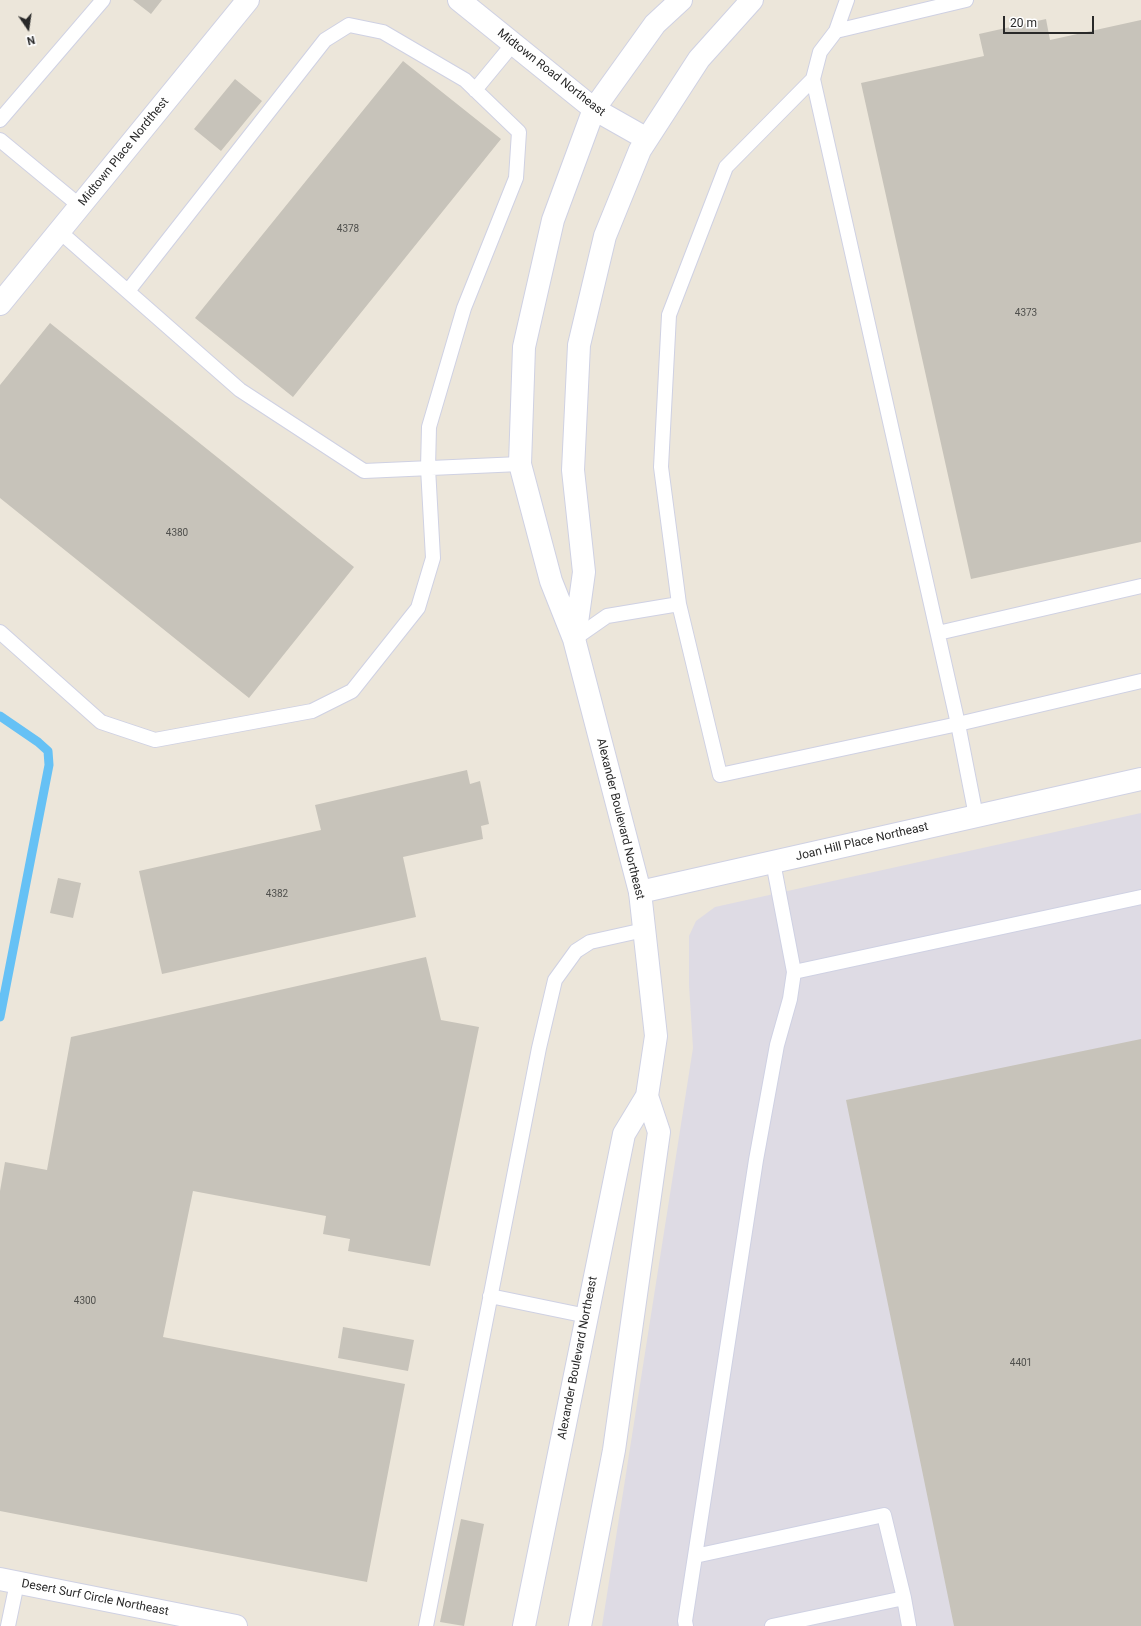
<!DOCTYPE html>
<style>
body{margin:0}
#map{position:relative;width:1141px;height:1626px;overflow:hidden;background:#ece6da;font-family:Roboto,sans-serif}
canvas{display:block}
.north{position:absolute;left:8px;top:8px;width:40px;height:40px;-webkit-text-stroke:3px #fff;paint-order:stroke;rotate:167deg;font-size:11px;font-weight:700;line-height:16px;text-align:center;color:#292929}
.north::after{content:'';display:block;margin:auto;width:14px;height:18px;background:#292929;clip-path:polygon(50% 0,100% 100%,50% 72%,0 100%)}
.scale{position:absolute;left:1003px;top:16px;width:91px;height:18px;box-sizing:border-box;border:2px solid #292929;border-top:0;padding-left:5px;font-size:12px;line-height:14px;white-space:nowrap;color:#292929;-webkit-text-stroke:3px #fff;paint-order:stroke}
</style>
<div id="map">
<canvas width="1141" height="1626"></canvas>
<div class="north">N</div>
<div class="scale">20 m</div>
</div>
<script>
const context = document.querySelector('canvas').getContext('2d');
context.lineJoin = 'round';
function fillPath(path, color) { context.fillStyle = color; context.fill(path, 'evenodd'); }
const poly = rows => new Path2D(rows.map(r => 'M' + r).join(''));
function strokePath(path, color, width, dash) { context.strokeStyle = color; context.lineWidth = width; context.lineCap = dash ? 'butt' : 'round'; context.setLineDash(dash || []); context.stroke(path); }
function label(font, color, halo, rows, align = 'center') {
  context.font = font + ' Roboto,sans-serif'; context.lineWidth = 3.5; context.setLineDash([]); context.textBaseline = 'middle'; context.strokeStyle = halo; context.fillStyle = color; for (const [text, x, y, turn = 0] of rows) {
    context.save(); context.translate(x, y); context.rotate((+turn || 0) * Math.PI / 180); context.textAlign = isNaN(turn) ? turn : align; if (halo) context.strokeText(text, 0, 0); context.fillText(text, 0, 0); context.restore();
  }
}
fillPath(poly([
 [1141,813,1141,1626,602,1626,693,1048,689,985,689,936,696,921,715,907]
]), '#dedbe4');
strokePath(poly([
 [0,716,38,742,48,751,49,765,0,1017]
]), '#66c1f5', 9);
fillPath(poly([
 [133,0,162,0,151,14],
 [1046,19,1050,40,1141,20,1141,542,971,579,861,83,984,56,979,34],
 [403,61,501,139,293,397,195,318],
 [235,79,262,101,221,151,194,129],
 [50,323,354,567,249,698,0,498,0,385],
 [467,770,470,784,480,781,489,824,481,826,483,839,403,857,416,917,162,974,139,871,321,830,315,805],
 [58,878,81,883,73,918,50,913],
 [426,957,441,1020,479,1027,430,1266,348,1251,350,1239,323,1234,326,1216,193,1191,163,1337,405,1384,367,1582,0,1511,0,1191,5,1162,47,1170,71,1037],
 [1141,1039,1141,1626,954,1626,846,1100],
 [343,1327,414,1340,408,1371,338,1358],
 [461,1519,484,1524,464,1626,440,1622]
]), '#c7c3ba');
const service = poly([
 [966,0,836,31,820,52,813,79,958,724,1141,681],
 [836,31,847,0],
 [813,79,726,167,669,315,661,467,679,604,720,775,958,724,976,816],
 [475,90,513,44],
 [0,120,103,0],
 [0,140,80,206],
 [59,231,240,390,364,471,520,464],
 [0,632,101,722,155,740,312,711,352,691,418,608,433,558,428,468,429,427,464,308,516,178,519,132,465,80,383,32,349,25,325,40,128,291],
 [938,633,1141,586],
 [574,639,607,616,679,604],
 [794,972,1141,897],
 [490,1296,587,1316],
 [695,1556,884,1515,904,1598],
 [8,1626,17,1583],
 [426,1626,539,1048,555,980,576,951,590,942,644,930],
 [686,1626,685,1621,756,1160,777,1045,790,999,794,972,773,862],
 [772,1626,904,1598,909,1626]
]);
const minor = poly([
 [0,304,248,0],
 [640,892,1141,779],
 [0,1579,236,1626]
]);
const tertiary = poly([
 [459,0,594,109,647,139],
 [575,637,584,572,573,470,579,345,605,236,640,150,699,59,752,0],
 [524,1626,624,1134,647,1096,656,1036,640,892,574,639,551,581,520,464,524,347,553,220,594,109,655,24,681,0],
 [580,1626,614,1450,659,1132,647,1096]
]);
strokePath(service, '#cfd1e3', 16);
strokePath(minor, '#cfd1e3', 24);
strokePath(tertiary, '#cfd1e3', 24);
strokePath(service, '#fff', 14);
strokePath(minor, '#fff', 22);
strokePath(tertiary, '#fff', 22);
label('10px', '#50504d', null, [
 ["4378",348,229],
 ["4373",1026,313],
 ["4380",177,533],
 ["4382",277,894],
 ["4300",85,1301],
 ["4401",1021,1363]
]);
label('12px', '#292929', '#fff', [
 ["Midtown Road Northeast",551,73,38],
 ["Midtown Place Nordthest",124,152,-51],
 ["Alexander Boulevard Northeast",620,819,76],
 ["Joan Hill Place Northeast",862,842,-13],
 ["Alexander Boulevard Northeast",578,1358,-79],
 ["Desert Surf Circle Northeast",95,1598,11]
]);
</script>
